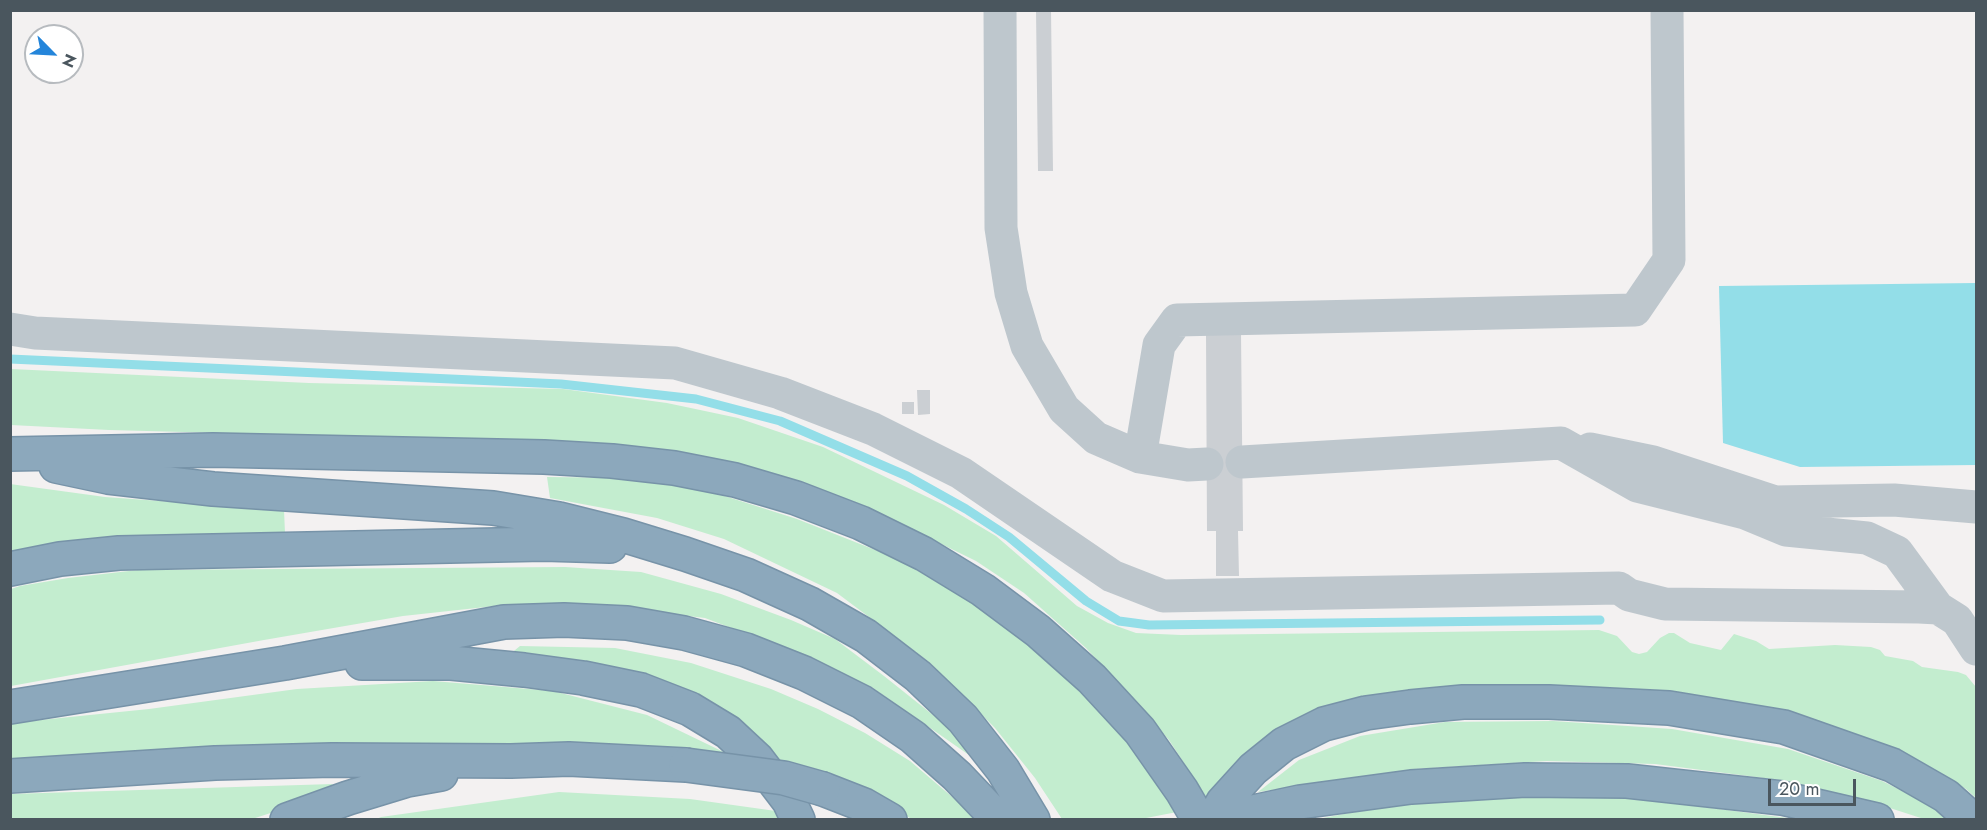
<!DOCTYPE html>
<style>
body{margin:0}
#map{position:relative;width:1987px;height:830px;overflow:hidden;background:#f3f1f1;font-family:Jost,sans-serif}
canvas{display:block}
.frame{position:absolute;inset:0;border:12px solid #4a565e;pointer-events:none}
.north{position:absolute;left:24px;top:24px;width:60px;height:60px;box-sizing:border-box;background:#fff;border:2px solid #b7bbbf;border-radius:50%;rotate:114deg;font-size:16px;font-weight:700;line-height:24px;text-align:center;color:#4a565e}
.north::after{content:'';display:block;margin:auto;width:21px;height:27px;background:#2485da;clip-path:polygon(50% 0,100% 100%,50% 72%,0 100%)}
.scale{position:absolute;left:1768px;top:779px;width:88px;height:27px;box-sizing:border-box;border:3px solid #4a565e;border-top:0;padding-left:8px;font-size:18px;line-height:21px;white-space:nowrap;color:#4a565e;-webkit-text-stroke:4px #fff;paint-order:stroke}
</style>
<div id="map">
<canvas width="1987" height="830"></canvas>
<div class="frame"></div>
<div class="north">N</div>
<div class="scale">20 m</div>
</div>
<script>
const context = document.querySelector('canvas').getContext('2d');
context.lineJoin = 'round';
function fillPath(path, color) { context.fillStyle = color; context.fill(path, 'evenodd'); }
const poly = rows => new Path2D(rows.map(r => 'M' + r).join(''));
function strokePath(path, color, width, dash) { context.strokeStyle = color; context.lineWidth = width; context.lineCap = dash ? 'butt' : 'round'; context.setLineDash(dash || []); context.stroke(path); }
fillPath(poly([
 [11,369,309,383,563,389,667,403,738,418,823,447,944,505,996,536,1077,606,1108,623,1136,633,1181,635,1599,630,1617,636,1632,652,1639,654,1647,652,1660,638,1669,633,1674,633,1690,643,1721,650,1734,634,1756,641,1769,649,1835,645,1871,647,1880,650,1885,656,1913,661,1922,667,1958,672,1966,675,1976,687,1976,798,1966,789,1904,753,1825,725,1672,694,1604,688,1491,686,1406,692,1335,704,1284,726,1249,750,1206,797,1169,740,1122,687,1086,648,1024,593,976,561,915,531,818,489,727,462,599,443,109,430,11,425],
 [547,477,634,478,709,491,797,519,898,559,972,603,1041,654,1120,730,1177,812,1141,819,1062,819,1035,778,995,728,929,662,837,593,724,539,657,518,550,498],
 [10,484,105,497,284,510,285,533,102,537,11,551],
 [565,567,641,572,721,594,791,620,835,639,884,676,943,723,979,762,873,688,768,642,705,618,629,609,504,605,403,616,264,640,11,686,11,589,20,586,68,578,138,570],
 [520,646,615,648,691,663,771,689,818,709,865,733,910,761,978,819,912,819,844,784,785,765,749,730,509,655],
 [433,681,553,691,647,715,734,757,11,762,11,723,149,709,297,689],
 [1553,721,1672,729,1788,749,1882,781,1931,805,1948,819,1924,819,1865,800,1787,781,1655,764,1547,761,1415,769,1258,792,1299,760,1360,736,1445,722],
 [333,784,314,799,249,820,11,819,10,794],
 [559,792,690,799,783,812,785,820,374,820,381,817],
 [1488,797,1628,797,1795,819,1313,820,1385,806]
]), '#c3edcf');
fillPath(poly([
 [1976,283,1976,465,1800,467,1723,443,1719,286]
]), '#93dee8');
strokePath(poly([
 [10,359,561,384,696,399,780,421,907,476,966,509,1009,537,1086,601,1119,621,1149,625,1600,620]
]), '#93dee8', 9);
fillPath(poly([
 [1036,10,1051,10,1053,171,1038,171],
 [1241,333,1243,531,1238,531,1239,576,1216,576,1216,531,1207,531,1206,334],
 [917,390,930,390,930,414,918,415],
 [902,402,914,402,914,414,902,414]
]), '#cbcfd3');
const highway = poly([
 [10,454,213,450,544,457,612,461,674,468,735,480,796,498,861,523,924,554,983,590,1038,631,1092,679,1140,731,1182,791,1199,820],
 [56,466,108,477,213,489,493,508,559,519,623,535,685,554,746,575,810,604,866,636,918,676,963,719,1003,770,1033,820],
 [10,569,60,559,119,553,544,544,610,546],
 [362,663,451,663,524,670,583,678,641,690,690,709,728,732,757,759,789,801,798,820],
 [10,707,285,663,504,622,564,620,627,623,684,633,746,650,804,673,862,702,913,737,957,776,999,820],
 [10,776,215,763,332,760,511,761,569,759,686,765],
 [823,789,864,805,890,820],
 [287,820,348,798,407,780,441,774],
 [1213,820,1223,802,1253,769,1284,744,1324,724,1366,713,1410,707,1463,702,1549,702,1669,708,1784,727,1892,765,1946,796,1973,820],
 [1216,820,1300,802,1411,787,1525,780,1627,781,1782,798,1877,820]
]);
strokePath(highway, '#7793a8', 36);
strokePath(poly([
 [1000,10,1001,228,1011,293,1027,346,1064,409,1096,438,1140,457,1188,465,1207,464],
 [10,329,35,333,675,363,780,393,873,429,961,473,1112,576,1163,596,1619,588,1629,595,1665,604,1919,607,1938,608,1957,620,1976,649],
 [1590,449,1653,462,1775,502,1894,500,1976,507],
 [1140,457,1159,345,1177,320,1635,310,1669,260,1667,10],
 [1242,462,1561,443,1637,486,1745,513,1786,530,1867,538,1897,552,1938,608]
]), '#bec7cd', 33);
strokePath(highway, '#8ca8bc', 33);
const highwayBridge = poly([
 [686,765,784,778,823,789]
]);
strokePath(highwayBridge, '#7793a8', 36, []);
strokePath(highwayBridge, '#8ca8bc', 33);
</script>
